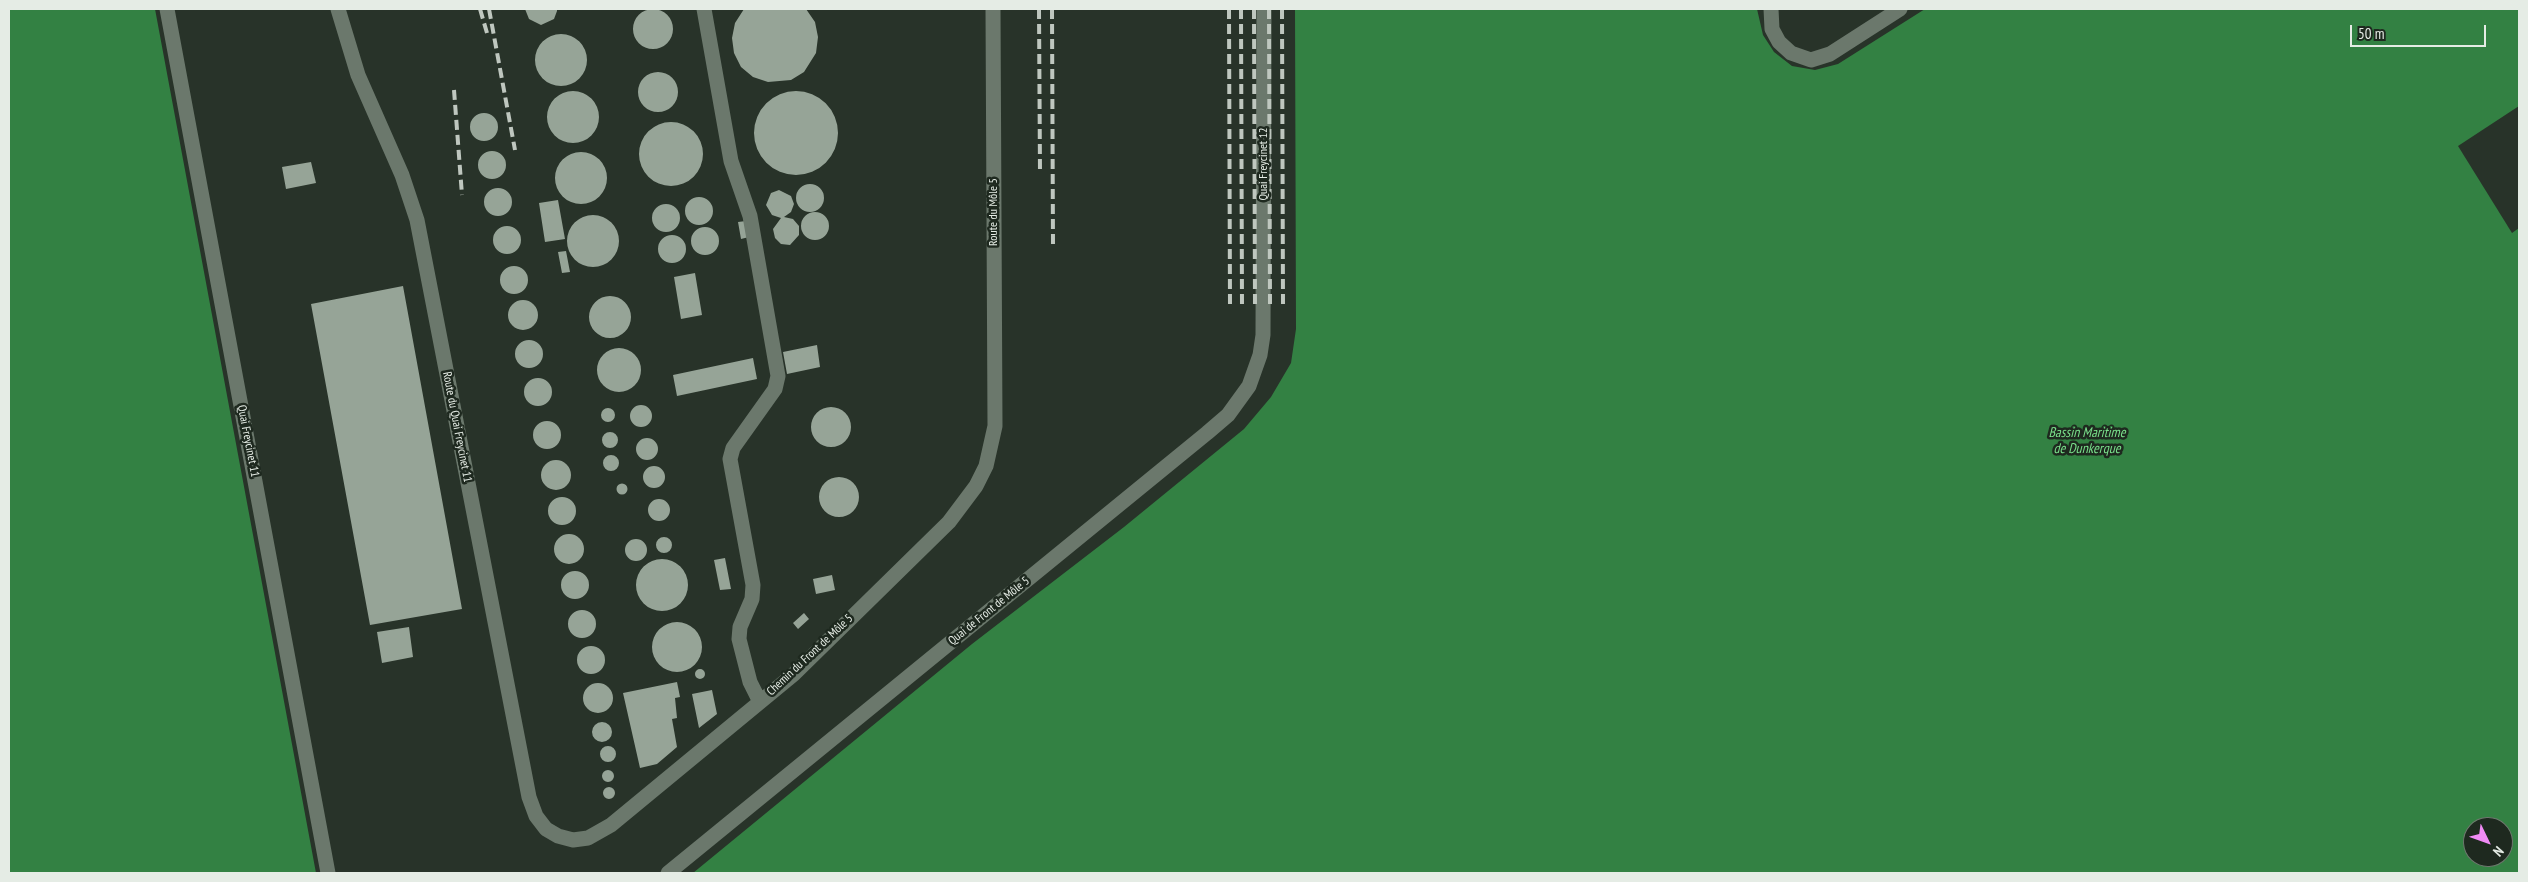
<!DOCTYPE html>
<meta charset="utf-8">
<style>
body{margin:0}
#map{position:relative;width:2528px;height:882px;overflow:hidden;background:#283329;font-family:"PT Sans Narrow",sans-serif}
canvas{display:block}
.frame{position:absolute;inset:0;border:10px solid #e5ece5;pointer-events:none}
.north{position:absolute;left:2463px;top:817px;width:50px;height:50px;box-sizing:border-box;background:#1e291f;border:1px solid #6e776e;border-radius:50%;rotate:132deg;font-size:14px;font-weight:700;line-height:20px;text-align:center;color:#e5ece5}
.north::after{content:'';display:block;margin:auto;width:18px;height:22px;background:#f08bf5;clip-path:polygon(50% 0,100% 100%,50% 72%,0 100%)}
.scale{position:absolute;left:2350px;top:25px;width:136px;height:22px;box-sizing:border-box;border:2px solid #e5ece5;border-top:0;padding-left:6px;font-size:15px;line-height:18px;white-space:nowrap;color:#e5ece5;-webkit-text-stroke:4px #1e291f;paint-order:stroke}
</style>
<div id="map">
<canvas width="2528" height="882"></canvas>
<div class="frame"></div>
<div class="north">N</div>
<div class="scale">50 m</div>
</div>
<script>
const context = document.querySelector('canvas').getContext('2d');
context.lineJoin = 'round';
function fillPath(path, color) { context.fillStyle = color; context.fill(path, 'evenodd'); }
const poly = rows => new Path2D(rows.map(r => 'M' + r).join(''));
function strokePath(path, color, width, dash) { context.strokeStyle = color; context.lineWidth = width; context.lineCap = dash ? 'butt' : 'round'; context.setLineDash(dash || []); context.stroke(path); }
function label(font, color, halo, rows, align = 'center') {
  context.font = font + ' "PT Sans Narrow",sans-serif'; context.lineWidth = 5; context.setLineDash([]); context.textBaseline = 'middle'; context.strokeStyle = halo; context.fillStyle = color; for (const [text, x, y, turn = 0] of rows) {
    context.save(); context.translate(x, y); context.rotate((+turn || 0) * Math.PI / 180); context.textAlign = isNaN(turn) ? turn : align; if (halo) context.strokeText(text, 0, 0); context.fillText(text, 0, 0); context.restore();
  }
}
fillPath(poly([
 [9,9,155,9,316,873,9,873],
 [1295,9,1757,9,1763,35,1774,52,1792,66,1815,70,1838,64,1925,9,2519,9,2519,873,693,873,972,644,1124,527,1244,429,1271,397,1291,363,1296,329],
 [2473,827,2503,827,2503,857,2473,857]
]), '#338143');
fillPath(poly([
 [2519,106,2519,228,2512,233,2458,146]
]), '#283329');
fillPath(poly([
 '633 29a20 20 0 1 1 40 0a20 20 0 1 1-40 0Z',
 [525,9,557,9,557,11,554,19,541,25,529,19],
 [744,9,806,9,815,22,818,37,816,53,804,72,791,80,768,82,753,77,741,67,734,53,732,38,735,23],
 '535 60a26 26 0 1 1 52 0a26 26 0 1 1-52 0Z',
 '638 92a20 20 0 1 1 40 0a20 20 0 1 1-40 0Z',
 '547 117a26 26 0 1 1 52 0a26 26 0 1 1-52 0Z',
 '754 133a42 42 0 1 1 84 0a42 42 0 1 1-84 0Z',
 '470 127a14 14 0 1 1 28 0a14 14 0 1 1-28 0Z',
 '639 154a32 32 0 1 1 64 0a32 32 0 1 1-64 0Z',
 '478 165a14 14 0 1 1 28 0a14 14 0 1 1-28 0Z',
 '555 178a26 26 0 1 1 52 0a26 26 0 1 1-52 0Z',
 [311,162,316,183,286,189,282,167],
 '796 198a14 14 0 1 1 28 0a14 14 0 1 1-28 0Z',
 '484 202a14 14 0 1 1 28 0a14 14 0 1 1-28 0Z',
 [779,190,791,196,794,204,791,212,784,217,793,219,799,226,799,235,790,245,781,244,775,238,773,229,781,218,772,215,766,205,771,193],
 '685 211a14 14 0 1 1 28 0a14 14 0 1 1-28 0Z',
 [558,200,565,239,545,242,539,203],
 '652 218a14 14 0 1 1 28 0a14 14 0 1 1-28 0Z',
 '801 226a14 14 0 1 1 28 0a14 14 0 1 1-28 0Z',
 '567 241a26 26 0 1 1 52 0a26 26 0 1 1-52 0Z',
 [746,221,749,237,741,239,738,222],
 '493 240a14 14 0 1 1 28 0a14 14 0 1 1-28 0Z',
 '691 241a14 14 0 1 1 28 0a14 14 0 1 1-28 0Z',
 '658 249a14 14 0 1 1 28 0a14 14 0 1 1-28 0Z',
 [566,251,570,272,562,273,558,252],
 '500 280a14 14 0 1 1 28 0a14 14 0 1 1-28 0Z',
 [695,273,702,315,681,319,674,277],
 [403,286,462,609,370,625,311,304],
 '589 317a21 21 0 1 1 42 0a21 21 0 1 1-42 0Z',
 '508 315a15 15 0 1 1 30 0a15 15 0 1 1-30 0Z',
 '515 354a14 14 0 1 1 28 0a14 14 0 1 1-28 0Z',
 [817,345,820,367,787,374,783,352],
 '597 370a22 22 0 1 1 44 0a22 22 0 1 1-44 0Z',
 [753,358,757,379,677,396,673,375],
 '524 392a14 14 0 1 1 28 0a14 14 0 1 1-28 0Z',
 '630 416a11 11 0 1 1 22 0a11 11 0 1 1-22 0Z',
 '811 427a20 20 0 1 1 40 0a20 20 0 1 1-40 0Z',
 '601 415a7 7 0 1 1 14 0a7 7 0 1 1-14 0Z',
 '533 435a14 14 0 1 1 28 0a14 14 0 1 1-28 0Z',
 '602 440a8 8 0 1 1 16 0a8 8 0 1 1-16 0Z',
 '636 449a11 11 0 1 1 22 0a11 11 0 1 1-22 0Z',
 '603 463a8 8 0 1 1 16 0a8 8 0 1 1-16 0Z',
 '541 475a15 15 0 1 1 30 0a15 15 0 1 1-30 0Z',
 '643 477a11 11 0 1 1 22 0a11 11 0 1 1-22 0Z',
 '819 497a20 20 0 1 1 40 0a20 20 0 1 1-40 0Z',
 '616.5 489a5.5 5.5 0 1 1 11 0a5.5 5.5 0 1 1-11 0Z',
 '548 511a14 14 0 1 1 28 0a14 14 0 1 1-28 0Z',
 '648 510a11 11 0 1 1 22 0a11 11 0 1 1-22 0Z',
 '554 549a15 15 0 1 1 30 0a15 15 0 1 1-30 0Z',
 '656 545a8 8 0 1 1 16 0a8 8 0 1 1-16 0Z',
 '625 550a11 11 0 1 1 22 0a11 11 0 1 1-22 0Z',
 [725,558,731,589,720,590,714,560],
 '636 585a26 26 0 1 1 52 0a26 26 0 1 1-52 0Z',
 '561 585a14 14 0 1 1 28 0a14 14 0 1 1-28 0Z',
 [832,575,835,590,816,594,813,579],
 '568 624a14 14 0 1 1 28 0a14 14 0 1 1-28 0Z',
 [804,613,809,619,798,629,793,623],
 '652 647a25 25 0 1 1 50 0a25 25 0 1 1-50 0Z',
 [409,627,413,657,382,663,377,632],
 '577 660a14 14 0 1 1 28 0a14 14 0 1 1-28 0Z',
 '695 674a5 5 0 1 1 10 0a5 5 0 1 1-10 0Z',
 [677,682,680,697,675,698,677,718,672,719,677,747,657,764,640,768,623,693],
 '583 698a15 15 0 1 1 30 0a15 15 0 1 1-30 0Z',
 [712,690,717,714,699,728,692,694],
 '592 732a10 10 0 1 1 20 0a10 10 0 1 1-20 0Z',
 '600 754a8 8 0 1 1 16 0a8 8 0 1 1-16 0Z',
 '602 776a6 6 0 1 1 12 0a6 6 0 1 1-12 0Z',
 '603 793a6 6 0 1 1 12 0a6 6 0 1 1-12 0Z'
]), '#96a497');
strokePath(poly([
 [167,9,328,873],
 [338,9,358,75,402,175,417,220,529,797,536,816,546,829,558,836,573,840,588,838,611,825,794,674,949,522,976,486,986,466,995,426,993,9],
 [704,9,731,161,750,216,778,376,775,389,733,448,730,459,753,585,752,599,740,627,739,639,750,682,760,702],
 [1771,9,1772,29,1779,42,1791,53,1811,60,1830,54,1900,9],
 [668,873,1207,433,1228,415,1249,386,1260,355,1263,335,1264,9]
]), '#6b786c', 15);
strokePath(poly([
 [480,9,487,33],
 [489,9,515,150],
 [1039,9,1040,173],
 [1052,9,1053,246],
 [1229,9,1230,307],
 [1241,9,1242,307],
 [1254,9,1255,307],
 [1269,9,1270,306],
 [1282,9,1283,306],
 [454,90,462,195]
]), '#bfc7bf', 4, [10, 5]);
label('12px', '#e5ece5', '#1e291f', [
 ["Quai Freycinet 12",1264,164,-90],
 ["Route du Môle 5",994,212,-90],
 ["Route du Quai Freycinet 11",457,427,79],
 ["Quai Freycinet 11",248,441,79],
 ["Quai de Front de Môle 5",989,611,-39],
 ["Chemin du Front de Môle 5",810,655,-43]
]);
label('italic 14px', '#79de8a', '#1e291f', [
 ["Bassin Maritime",2087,433],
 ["de Dunkerque",2087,449]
]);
</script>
